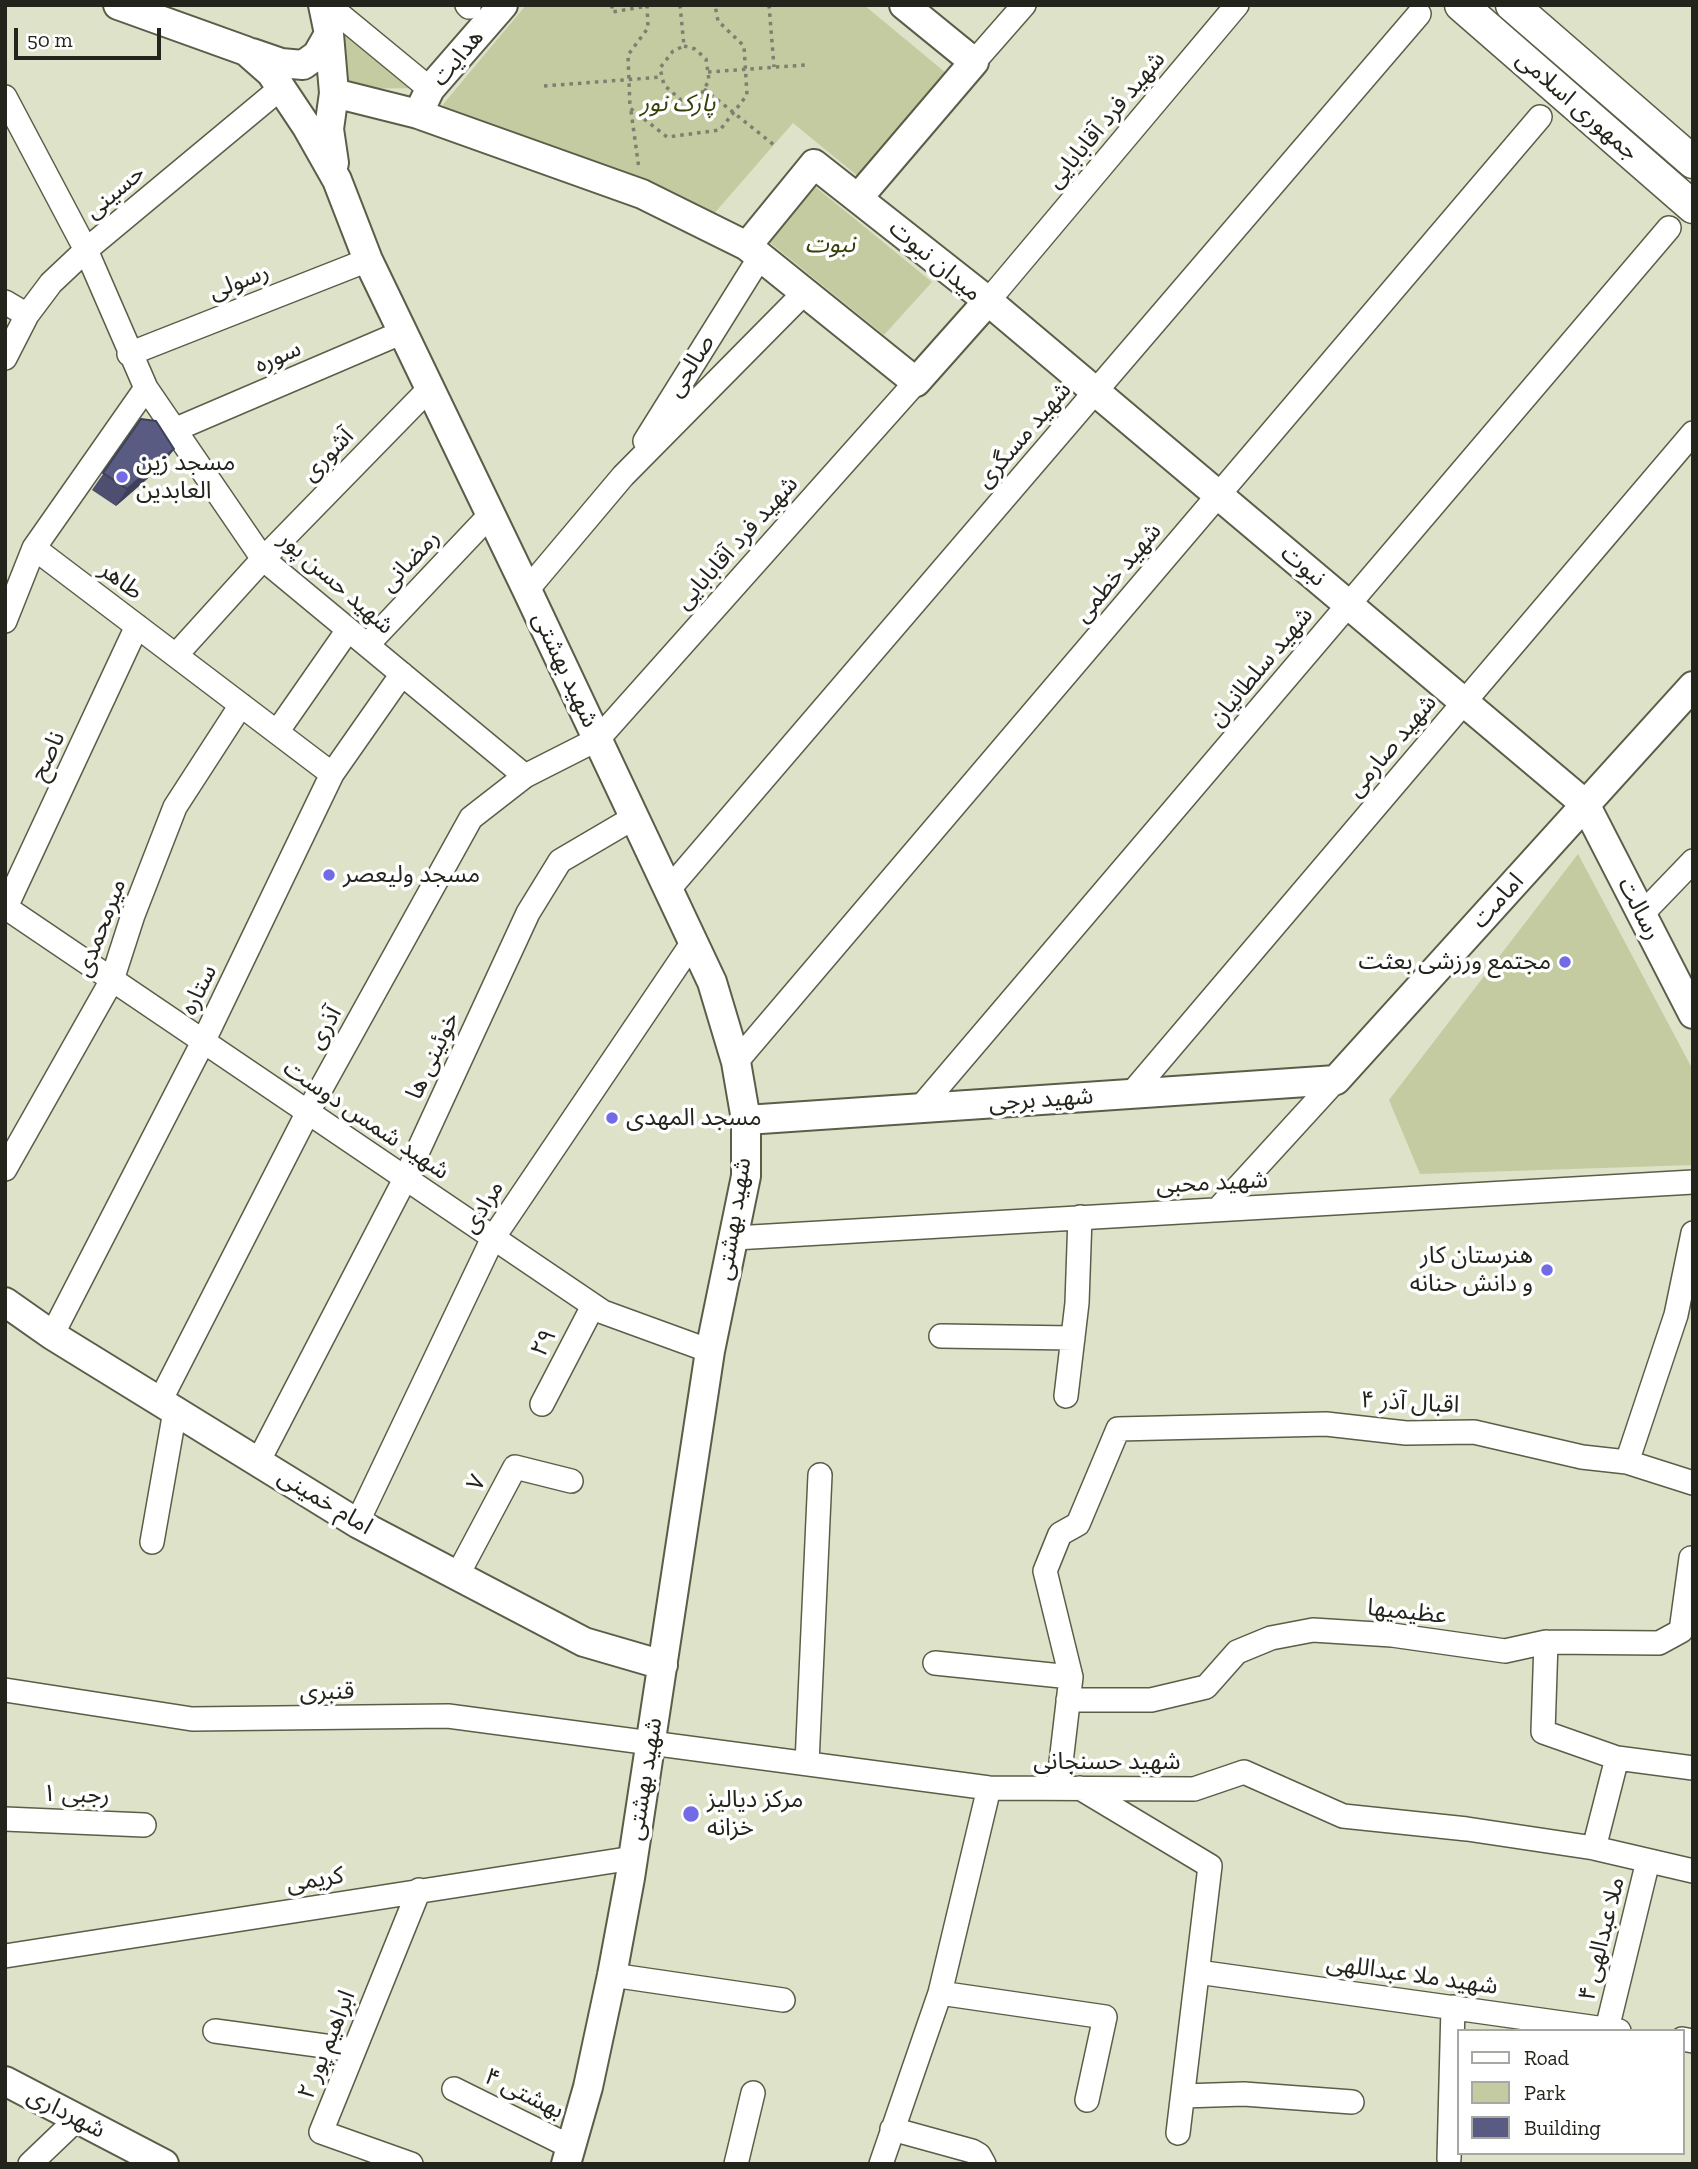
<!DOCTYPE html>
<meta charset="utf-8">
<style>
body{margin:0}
#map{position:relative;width:1698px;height:2169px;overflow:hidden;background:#dee2c9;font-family:"Zilla Slab",serif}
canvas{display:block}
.frame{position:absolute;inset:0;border:7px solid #23251c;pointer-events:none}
.legend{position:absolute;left:1457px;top:2029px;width:228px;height:126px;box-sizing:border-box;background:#fff;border:2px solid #a7a8a4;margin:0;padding:9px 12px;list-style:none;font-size:21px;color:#23251c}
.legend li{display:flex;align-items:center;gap:14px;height:35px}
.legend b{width:35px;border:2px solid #a7a8a4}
.scale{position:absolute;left:14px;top:28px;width:147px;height:32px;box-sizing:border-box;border:4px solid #23251c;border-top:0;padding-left:9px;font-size:21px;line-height:24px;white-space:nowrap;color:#23251c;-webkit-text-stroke:5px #fff;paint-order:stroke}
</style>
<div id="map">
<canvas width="1698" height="2169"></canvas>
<div class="frame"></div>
<ul class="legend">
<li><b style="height:9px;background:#fff"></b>Road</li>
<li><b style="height:19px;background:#c4cba1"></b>Park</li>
<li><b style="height:19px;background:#595b82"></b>Building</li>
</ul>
<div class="scale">50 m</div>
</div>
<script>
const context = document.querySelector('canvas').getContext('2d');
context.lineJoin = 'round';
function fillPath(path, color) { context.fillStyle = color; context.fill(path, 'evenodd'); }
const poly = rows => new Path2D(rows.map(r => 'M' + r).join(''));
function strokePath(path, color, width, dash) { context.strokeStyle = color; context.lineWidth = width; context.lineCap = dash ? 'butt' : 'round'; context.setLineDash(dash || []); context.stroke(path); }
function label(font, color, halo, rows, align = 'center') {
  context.font = font + ' "Zilla Slab","Noto Sans Arabic",serif'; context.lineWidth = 7; context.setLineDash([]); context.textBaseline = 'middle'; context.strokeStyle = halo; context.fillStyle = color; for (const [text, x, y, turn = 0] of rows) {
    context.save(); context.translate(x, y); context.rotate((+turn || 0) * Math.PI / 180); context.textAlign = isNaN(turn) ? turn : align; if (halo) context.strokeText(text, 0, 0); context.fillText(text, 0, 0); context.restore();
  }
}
fillPath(poly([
 [526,5,864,5,946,73,860,178,793,123,705,224,440,108],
 [342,26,420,88,349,89],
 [812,184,932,282,884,335,768,241],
 [1578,854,1693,1070,1693,1165,1420,1174,1389,1100]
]), '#c4cba1');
const minor = poly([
 [328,5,430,89],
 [467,5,469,7],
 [974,62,1024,5],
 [5,97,86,250,146,388,263,559,525,776,598,739,916,382],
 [988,301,1237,5],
 [5,302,27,315],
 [129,354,368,260],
 [5,358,27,315,51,283,86,250,282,87],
 [146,388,34,548,332,774],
 [174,430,403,332],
 [645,441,760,257],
 [527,590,623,476,804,293],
 [5,621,34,548],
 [367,645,491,514],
 [176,655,263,559,430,388],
 [277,732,348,630],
 [669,889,1419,14],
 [5,907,603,1312,710,1351],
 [5,909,137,626],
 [1642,914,1693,861],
 [736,1062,1540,117],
 [1131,1094,1693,433],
 [920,1108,1669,228],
 [5,1169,112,980,133,915,175,807,241,705],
 [1219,1208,1336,1080],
 [735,1238,1693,1182],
 [52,1335,203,1042,332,774,402,674],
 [941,1336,1073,1338],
 [1066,1396,1077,1303,1080,1217],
 [160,1401,308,1112,471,818,525,776],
 [542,1404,593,1306],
 [258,1462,405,1179,528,913,560,861,635,817],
 [1627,1462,1676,1315,1693,1233],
 [357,1523,493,1238,693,942],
 [152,1542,175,1411],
 [457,1576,515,1467,571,1481],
 [1546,1642,1543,1732,1617,1758,1693,1768],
 [935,1663,1071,1677],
 [5,1690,192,1719,448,1716,989,1788,1194,1789,1244,1772,1343,1816,1467,1829,1594,1848,1693,1871],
 [1068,1700,1151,1700,1206,1687,1237,1652,1271,1638,1313,1630,1392,1635,1505,1651,1546,1642,1659,1643,1681,1631,1691,1558],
 [807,1763,820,1475],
 [1058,1788,1071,1677,1045,1571,1060,1534,1078,1524,1118,1429,1326,1424,1406,1433,1474,1432,1582,1457,1627,1462,1693,1483],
 [1080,1788,1210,1866,1178,2133],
 [5,1819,144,1825],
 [1594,1848,1617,1758],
 [5,1956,633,1858],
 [1198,1972,1619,2031],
 [612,1975,783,2000],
 [940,1993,1105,2017,1087,2100],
 [1607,2029,1648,1861],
 [215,2031,354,2050],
 [1682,2039,1693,2041],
 [454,2089,571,2147],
 [1183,2096,1244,2094,1352,2102],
 [892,2129,972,2151,979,2155,984,2164],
 [1449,2159,1453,2007],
 [30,2164,77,2119],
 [411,2164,321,2132,419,1890],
 [736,2164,753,2093],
 [881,2164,940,1993,989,1788]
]);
const tertiary = poly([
 [118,5,246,51,271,73,307,127,337,180,368,260,527,590,712,982,736,1062,746,1120,746,1176,710,1351,630,1878,612,1975,588,2087,566,2164],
 [323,5,329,34,334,93,329,129,334,163],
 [252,53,281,63,303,65,317,55,329,34],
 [334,93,418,114,642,194,747,246,916,382,988,301],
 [418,114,430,89,503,5],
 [858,198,974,62,904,5],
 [747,246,814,164,988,301,1585,804,1693,1014],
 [746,1120,1336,1080,1693,686],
 [5,1302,52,1335,357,1523,584,1642,663,1665],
 [5,2081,164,2164]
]);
const secondary = poly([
 [1461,5,1693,207],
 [1512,5,1693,162]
]);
strokePath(minor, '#5a5e48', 26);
strokePath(tertiary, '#5a5e48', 32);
strokePath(secondary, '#5a5e48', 35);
strokePath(poly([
 [612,5,612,12,648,6],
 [647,5,648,28,628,55,630,108,667,137,720,130,747,95,744,46,718,21,715,5],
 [680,5,684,46],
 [769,5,774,67],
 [684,46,695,49,706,59,709,80,700,97,681,100,664,85,660,68,673,51,684,46],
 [708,72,805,65],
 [544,86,662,77],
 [704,89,774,145],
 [631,111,639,169]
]), '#7d8070', 3.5, [3.5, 5]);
strokePath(minor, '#fff', 23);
strokePath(tertiary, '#fff', 28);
strokePath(secondary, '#fff', 32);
fillPath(poly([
 [141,419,162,466,116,506,92,490]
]), '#4d4e70');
fillPath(poly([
 [174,449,162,466,116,506,127,489]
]), '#3e405b');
const building = poly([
 [141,419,156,421,174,449,127,489,103,473,141,419]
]);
fillPath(building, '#595b82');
strokePath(building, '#3e405b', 2);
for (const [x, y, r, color] of [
 [122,477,7,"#736be6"],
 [329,875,7,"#736be6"],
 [1565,962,7,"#736be6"],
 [612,1118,7,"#736be6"],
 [1547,1270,7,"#736be6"],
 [691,1814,9,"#736be6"]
]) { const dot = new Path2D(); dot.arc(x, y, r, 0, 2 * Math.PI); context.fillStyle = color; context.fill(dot); strokePath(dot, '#fff', 2.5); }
label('24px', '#23251c', '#fff', [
 ["هدایت",458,58,-50],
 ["جمهوری اسلامی",1577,106,41],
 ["شهید فرد آقابابایی",1106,120,-50],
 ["حسینی",115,192,-40],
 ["میدان نبوت",935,261,40],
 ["رسولی",239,282,-21],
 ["سوره",278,357,-23],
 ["صالحی",691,366,-58],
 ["شهید مسگری",1024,435,-49],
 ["آشوری",328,455,-46],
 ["شهید فرد آقابابایی",737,543,-48],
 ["رمضانی",410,561,-47],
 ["نبوت",1303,566,40],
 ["شهید خطمی",1118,573,-50],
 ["طاهر",121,581,37],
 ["شهید حسن پور",336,583,41],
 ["شهید سلطانیان",1261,667,-50],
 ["شهید بهشتی",565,670,65],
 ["شهید صارمی",1392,746,-50],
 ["ناصح",48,756,-65],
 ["امامت",1498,901,-48],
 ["رسالت",1639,909,63],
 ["میرمحمدی",101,928,-69],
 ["ستاره",199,990,-64],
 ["آذری",325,1028,-61],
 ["خوئینی ها",433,1056,-65],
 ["شهید برجی",1041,1100,-4],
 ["شهید شمس دوست",366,1120,34],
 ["شهید محبی",1212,1183,-3],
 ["مرادی",483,1207,-58],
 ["شهید بهشتی",734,1219,-81],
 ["۲۹",544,1343,-63],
 ["اقبال آذر ۴",1410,1403,3],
 ["۷",477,1483,-62],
 ["امام خمینی",325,1502,31],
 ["عظیمیها",1407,1612,6],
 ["قنبری",327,1692,-1],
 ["شهید حسنجانی",1107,1762],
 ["شهید بهشتی",645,1779,-81],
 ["رجبی ۱",76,1795,2],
 ["کریمی",315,1880,-9],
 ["ملا عبدالهی ۴",1602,1939,-76],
 ["شهید ملا عبداللهی",1412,1975,8],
 ["ابراهیم پور ۲",327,2045,-68],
 ["بهشتی ۴",524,2094,26],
 ["شهرداری",66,2113,27]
]);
label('italic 24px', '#393f08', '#fff', [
 ["پارک نور",678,104],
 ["نبوت",830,245]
]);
label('24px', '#23251c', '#fff', [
 ["مسجد زین",136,463],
 ["العابدین",136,491],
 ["مسجد ولیعصر",343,875],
 ["مجتمع ورزشی بعثت",1551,962,"right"],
 ["مسجد المهدی",626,1118],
 ["هنرستان کار",1533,1256,"right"],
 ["و دانش حنانه",1533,1284,"right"],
 ["مرکز دیالیز",707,1800],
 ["خزانه",707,1828]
], 'left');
</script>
